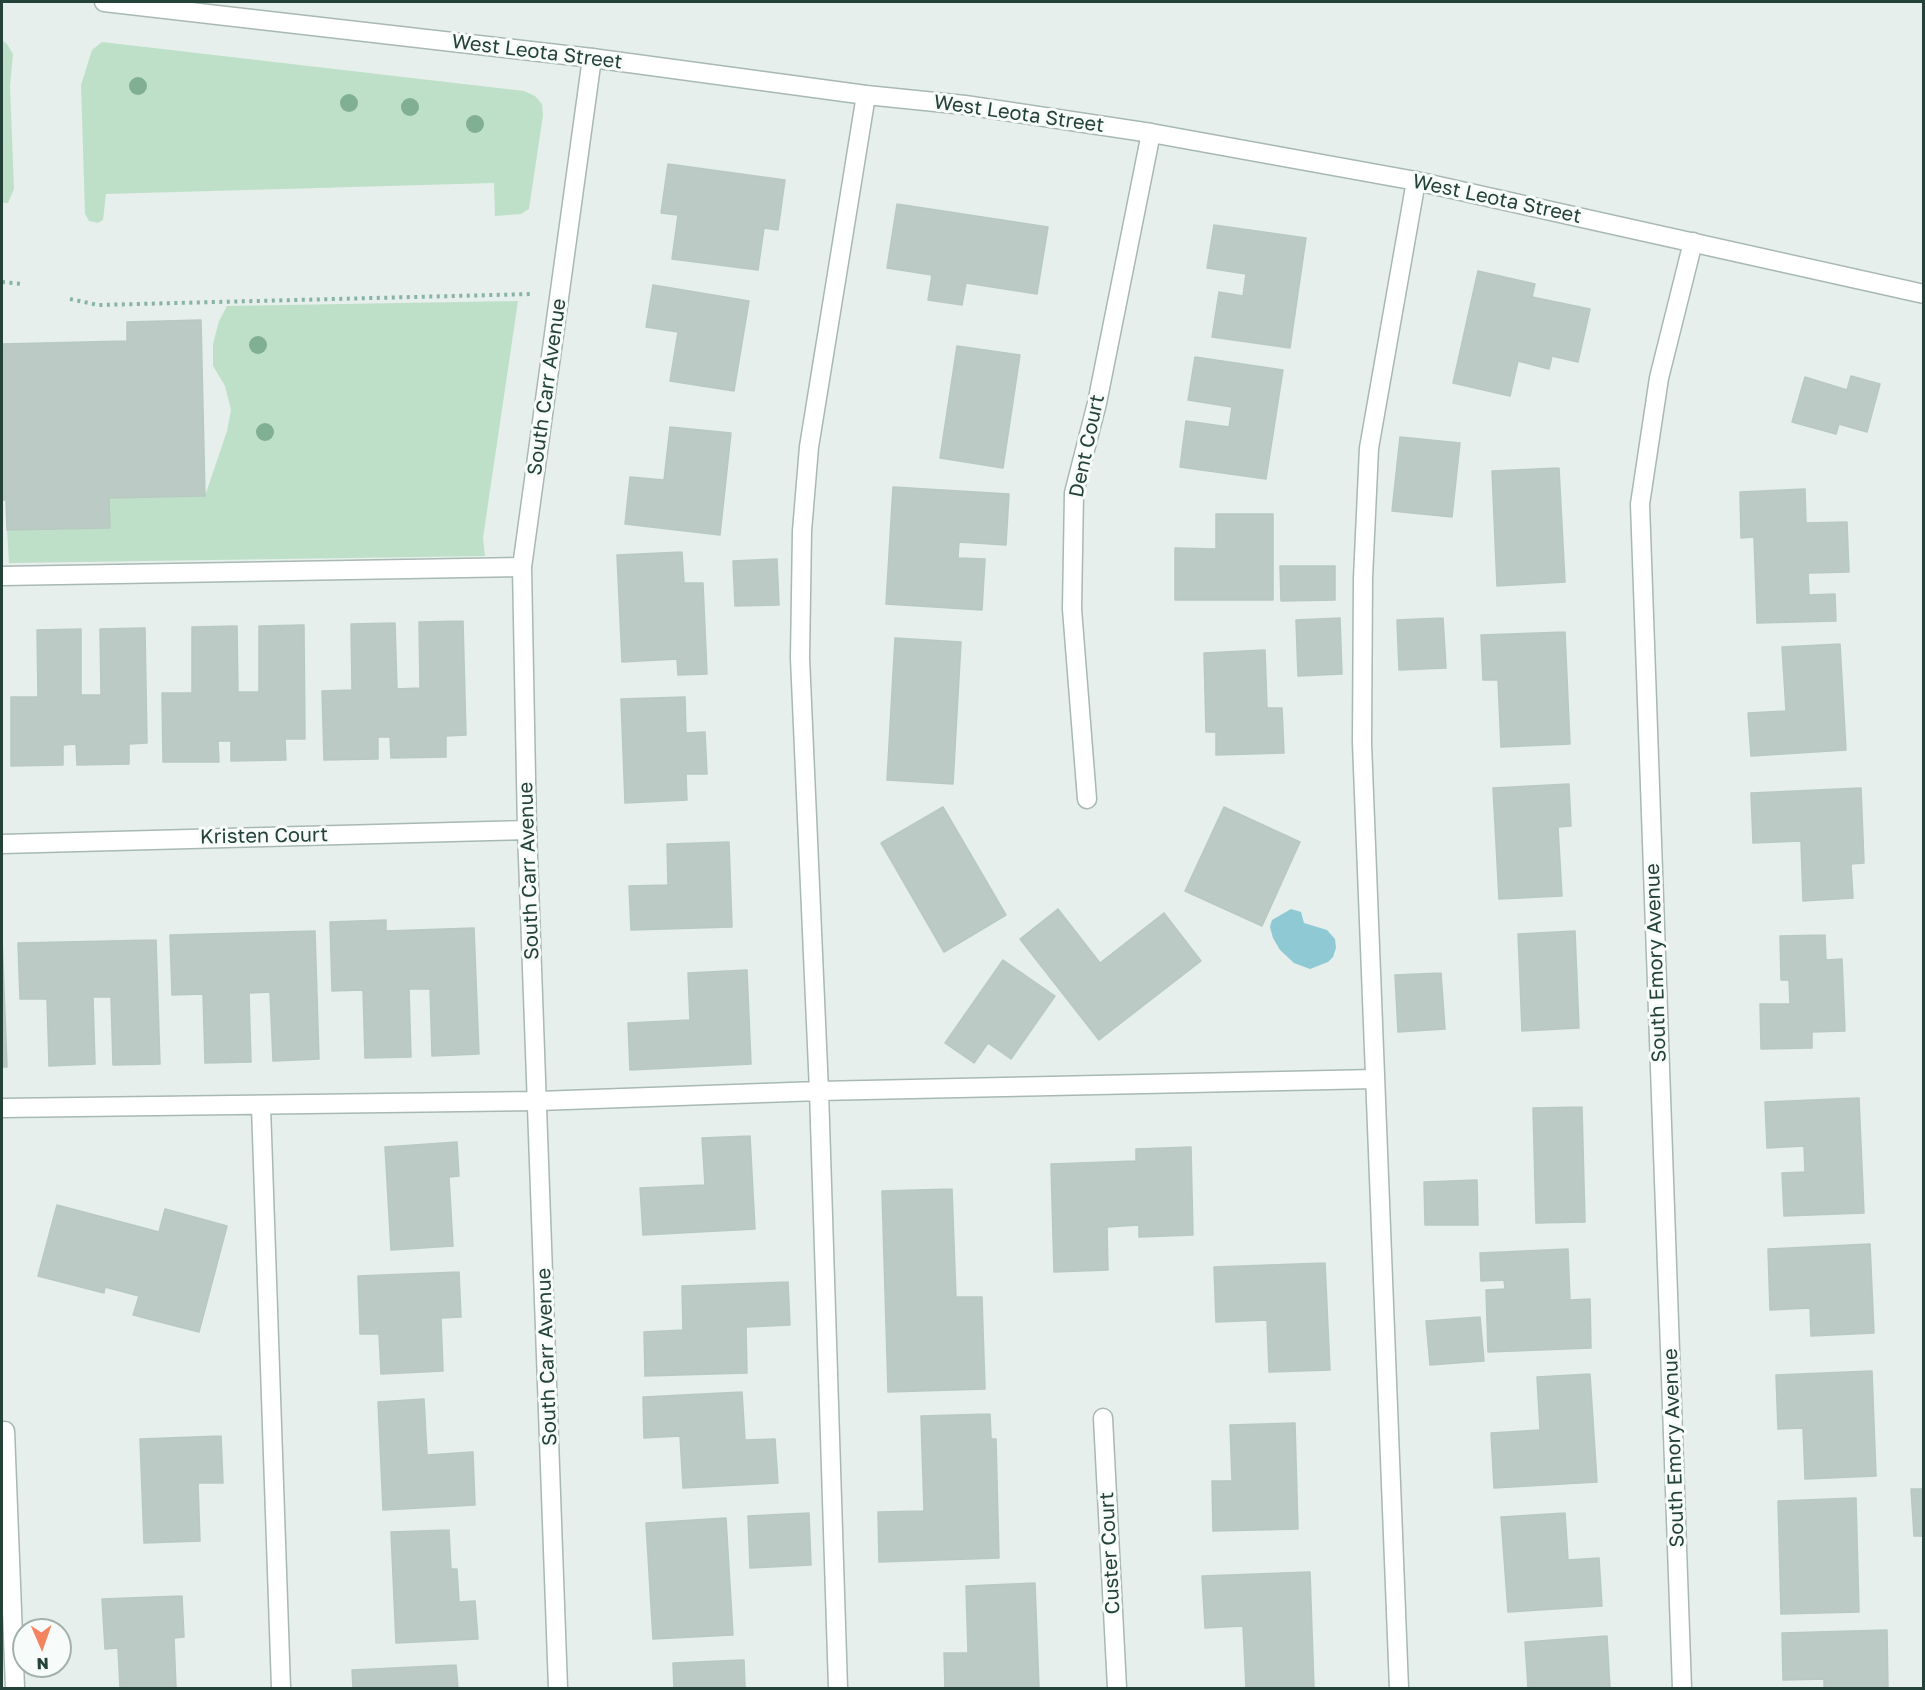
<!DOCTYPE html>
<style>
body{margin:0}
#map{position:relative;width:1925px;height:1690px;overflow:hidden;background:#e6efeb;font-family:"Golos Text",sans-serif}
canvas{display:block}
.frame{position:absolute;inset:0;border:3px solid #24423a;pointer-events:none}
.north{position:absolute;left:12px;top:1618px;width:60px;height:60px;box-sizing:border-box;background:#f7fbf9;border:2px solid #a3b1ad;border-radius:50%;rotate:178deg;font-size:16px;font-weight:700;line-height:24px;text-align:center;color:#24423a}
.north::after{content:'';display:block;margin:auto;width:21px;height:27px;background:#f4845f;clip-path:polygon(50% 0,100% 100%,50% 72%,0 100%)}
</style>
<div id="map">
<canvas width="1925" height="1690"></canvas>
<div class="frame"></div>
<div class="north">N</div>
</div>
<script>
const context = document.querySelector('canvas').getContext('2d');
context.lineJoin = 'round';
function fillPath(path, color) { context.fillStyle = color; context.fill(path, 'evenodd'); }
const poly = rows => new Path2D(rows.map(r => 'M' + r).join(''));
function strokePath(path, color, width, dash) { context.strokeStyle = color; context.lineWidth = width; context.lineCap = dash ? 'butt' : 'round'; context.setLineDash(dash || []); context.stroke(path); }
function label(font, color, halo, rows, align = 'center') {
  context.font = font + ' "Golos Text",sans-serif'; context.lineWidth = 6; context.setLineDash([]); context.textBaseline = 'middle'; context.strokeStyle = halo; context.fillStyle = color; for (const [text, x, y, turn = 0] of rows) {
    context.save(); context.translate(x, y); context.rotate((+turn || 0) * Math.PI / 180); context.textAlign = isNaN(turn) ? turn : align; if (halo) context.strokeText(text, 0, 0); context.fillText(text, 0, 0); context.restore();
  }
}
fillPath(poly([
 [2,40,7,44,13,54,10,86,14,189,8,203,2,203],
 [102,42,524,91,535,96,542,104,543,115,529,209,521,214,495,216,494,183,106,194,103,220,98,223,89,221,85,214,81,85,92,50],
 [518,301,483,538,485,556,9,563,7,530,109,528,109,498,205,496,227,431,231,410,225,386,213,366,213,344,219,321,227,306]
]), '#bfe0c8');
fillPath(poly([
 [1291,909,1301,912,1304,923,1327,930,1335,939,1336,948,1333,957,1328,962,1310,969,1294,963,1280,950,1273,938,1270,927,1272,920]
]), '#8ec9d4');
const building = poly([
 [668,164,785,180,778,230,764,228,758,270,672,259,678,215,661,213,668,164],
 [897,204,1048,227,1037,294,966,283,962,305,928,300,932,275,887,268,897,204],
 [1214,225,1306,238,1290,348,1212,337,1219,292,1243,296,1246,274,1207,268,1214,225],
 [1478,271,1535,284,1532,297,1590,309,1578,362,1552,356,1549,369,1518,361,1510,396,1453,383,1478,271],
 [653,285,749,301,734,391,670,381,678,332,646,327,653,285],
 [201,320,205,496,109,498,110,528,7,530,6,500,2,500,2,344,127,341,127,322,201,320],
 [957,346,1020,355,1003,468,940,458,957,346],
 [1195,357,1283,370,1266,479,1180,467,1186,421,1229,427,1232,407,1188,400,1195,357],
 [1851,376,1880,384,1867,432,1839,424,1836,434,1792,422,1805,377,1847,390,1851,376],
 [670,427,731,433,720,535,625,524,630,477,664,480,670,427],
 [1400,437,1460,443,1452,517,1392,511,1400,437],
 [1559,468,1565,582,1497,586,1492,471,1559,468],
 [893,487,1009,494,1006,545,959,542,958,558,985,559,982,610,886,604,893,487],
 [1805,489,1806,523,1847,522,1849,572,1808,573,1809,595,1835,594,1836,621,1757,623,1754,537,1741,538,1740,492,1805,489],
 [1216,514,1273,514,1273,600,1175,600,1175,548,1216,549,1216,514],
 [682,552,684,583,703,583,707,674,678,675,677,659,622,662,617,555,682,552],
 [777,559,779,605,735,606,733,561,777,559],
 [1280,566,1335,566,1335,600,1281,601,1280,566],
 [1340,618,1342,674,1298,676,1296,620,1340,618],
 [1443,618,1446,668,1399,670,1397,620,1443,618],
 [463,621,466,735,446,736,446,757,391,758,390,737,378,737,378,759,324,760,322,691,352,690,351,624,395,623,397,689,420,688,419,622,463,621],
 [304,625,305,739,285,739,286,760,231,761,231,741,218,741,219,762,163,762,162,693,192,693,192,627,237,626,238,692,259,692,259,626,304,625],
 [145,628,147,743,129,744,129,764,77,765,76,744,63,745,63,765,11,766,11,697,38,697,37,630,81,629,81,695,101,695,100,629,145,628],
 [1565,632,1570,744,1501,747,1498,680,1483,680,1481,635,1565,632],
 [895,638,961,642,953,784,887,780,895,638],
 [1840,644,1846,750,1751,756,1748,713,1786,711,1782,647,1840,644],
 [1265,650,1267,708,1282,708,1284,753,1216,755,1216,732,1206,732,1204,653,1265,650],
 [685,697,686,733,705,732,707,774,686,774,687,800,625,803,621,699,685,697],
 [1569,784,1571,826,1558,827,1562,896,1499,899,1493,788,1569,784],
 [1861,788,1864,863,1851,864,1853,898,1803,901,1801,841,1753,843,1751,793,1861,788],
 [943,807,1006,915,944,952,881,843,943,807],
 [1224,807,1300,842,1262,926,1185,891,1224,807],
 [729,842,732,927,631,930,629,886,668,885,667,844,729,842],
 [1058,909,1100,963,1164,913,1201,961,1099,1040,1020,939,1058,909],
 [386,920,386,931,474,928,479,1054,432,1056,430,989,409,989,411,1057,365,1058,363,990,332,991,330,922,386,920],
 [315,931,319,1059,273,1061,270,992,249,993,251,1062,205,1063,203,994,172,995,170,935,315,931],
 [1575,931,1579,1028,1522,1031,1518,934,1575,931],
 [1825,935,1826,960,1842,959,1845,1031,1812,1032,1812,1048,1761,1049,1760,1004,1790,1004,1789,980,1781,980,1780,936,1825,935],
 [2,936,7,1067,2,1067,2,936],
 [156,940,160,1064,113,1065,111,997,93,997,95,1064,49,1066,47,999,20,999,18,943,156,940],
 [1003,960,1055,996,1011,1059,988,1043,974,1063,945,1043,1003,960],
 [747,970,751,1064,630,1070,628,1023,690,1020,688,973,747,970],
 [1441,973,1445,1029,1398,1032,1395,975,1441,973],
 [1859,1098,1864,1213,1784,1216,1782,1173,1805,1172,1804,1146,1767,1148,1765,1102,1859,1098],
 [1582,1107,1585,1222,1536,1223,1533,1108,1582,1107],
 [750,1136,755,1229,643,1235,640,1188,705,1185,702,1138,750,1136],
 [457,1142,459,1176,449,1177,453,1246,391,1250,385,1147,457,1142],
 [1191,1147,1193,1235,1139,1237,1139,1225,1107,1227,1108,1270,1054,1272,1051,1164,1136,1161,1136,1149,1191,1147],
 [1477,1180,1478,1225,1425,1225,1424,1182,1477,1180],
 [952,1189,956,1297,982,1297,985,1389,888,1392,882,1191,952,1189],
 [57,1205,159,1232,165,1209,227,1226,199,1332,133,1315,139,1296,105,1287,104,1293,38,1276,57,1205],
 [1870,1244,1874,1333,1811,1336,1810,1308,1770,1310,1768,1249,1870,1244],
 [1568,1249,1570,1300,1590,1299,1591,1348,1488,1352,1486,1290,1505,1289,1504,1280,1481,1281,1480,1253,1568,1249],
 [1325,1263,1330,1370,1269,1372,1267,1320,1216,1322,1214,1267,1325,1263],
 [459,1272,461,1317,441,1318,443,1371,381,1374,379,1334,360,1334,358,1276,459,1272],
 [788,1282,790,1325,746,1327,747,1373,645,1376,644,1332,683,1330,682,1286,788,1282],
 [1480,1317,1484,1361,1430,1365,1426,1321,1480,1317],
 [1872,1371,1876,1476,1805,1479,1803,1428,1778,1429,1776,1375,1872,1371],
 [1590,1374,1597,1482,1494,1488,1491,1433,1540,1430,1537,1377,1590,1374],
 [742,1392,745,1440,775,1439,778,1483,683,1488,680,1436,644,1438,643,1397,742,1392],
 [424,1399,427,1455,473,1452,475,1505,383,1510,378,1402,424,1399],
 [990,1414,991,1439,996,1439,999,1558,879,1562,878,1512,924,1511,921,1416,990,1414],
 [1295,1423,1298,1529,1213,1531,1212,1481,1232,1481,1230,1425,1295,1423],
 [221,1436,223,1483,198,1483,200,1541,144,1543,140,1439,221,1436],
 [1911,1489,1924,1489,1924,1536,1914,1536,1911,1489],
 [1856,1498,1859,1612,1781,1614,1778,1501,1856,1498],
 [809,1513,811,1565,750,1568,748,1516,809,1513],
 [1565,1513,1568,1560,1599,1558,1602,1606,1508,1612,1501,1517,1565,1513],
 [726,1518,733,1635,653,1639,646,1523,726,1518],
 [449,1530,451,1569,457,1569,459,1602,475,1601,478,1639,396,1643,391,1532,449,1530],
 [1310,1572,1314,1688,1246,1688,1243,1626,1205,1628,1202,1576,1310,1572],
 [1035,1583,1039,1688,945,1688,944,1653,968,1653,966,1586,1035,1583],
 [182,1596,184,1637,174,1638,176,1688,120,1688,118,1648,105,1649,102,1599,182,1596],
 [1887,1630,1888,1688,1824,1688,1824,1679,1783,1680,1782,1633,1887,1630],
 [1607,1636,1610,1688,1528,1688,1525,1642,1607,1636],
 [744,1660,745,1688,674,1688,673,1663,744,1660],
 [456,1665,458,1688,353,1688,352,1670,456,1665]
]);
fillPath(building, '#bbcac4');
strokePath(building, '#b8c9c2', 1.5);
const service = poly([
 [2,576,522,567],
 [261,1106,281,1688],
 [2,1108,538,1101,819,1091,1375,1079],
 [838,1688,819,1091,800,658,802,531,809,447,866,95],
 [1399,1688,1362,743,1363,578,1369,448,1416,181]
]);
const minor = poly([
 [1087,799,1072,609,1074,493,1097,403,1151,133],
 [2,844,527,830],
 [1103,1418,1117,1688],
 [5,1431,15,1688],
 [558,1688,527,830,522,567,592,58],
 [1682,1688,1640,504,1659,378,1693,242]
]);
const tertiary = poly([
 [104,2,592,58,866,95,965,105,1151,133,1416,181,1924,294]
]);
strokePath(service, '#a8b8b2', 21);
strokePath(minor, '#a8b8b2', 21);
strokePath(tertiary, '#a8b8b2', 21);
strokePath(poly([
 [2,282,23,284],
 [70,299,98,305,532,294]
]), '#86b3a5', 4, [3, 4.5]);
strokePath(service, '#fff', 18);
strokePath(minor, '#fff', 18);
strokePath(tertiary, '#fff', 18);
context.fillStyle = '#80af93';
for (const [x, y] of [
 [138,86],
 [349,103],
 [410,107],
 [475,124],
 [258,345],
 [265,432]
]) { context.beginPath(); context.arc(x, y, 9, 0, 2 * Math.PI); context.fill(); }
label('20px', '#24423a', '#f7fbf9', [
 ["West Leota Street",537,52,7],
 ["West Leota Street",1019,114,8],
 ["West Leota Street",1497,199,12],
 ["South Carr Avenue",547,387,-82],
 ["Dent Court",1087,446,-78],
 ["Kristen Court",264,836,-1],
 ["South Carr Avenue",529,871,-92],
 ["South Emory Avenue",1656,963,-92],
 ["South Carr Avenue",547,1357,-92],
 ["South Emory Avenue",1674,1448,-92],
 ["Custer Court",1110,1553,-93]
]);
</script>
